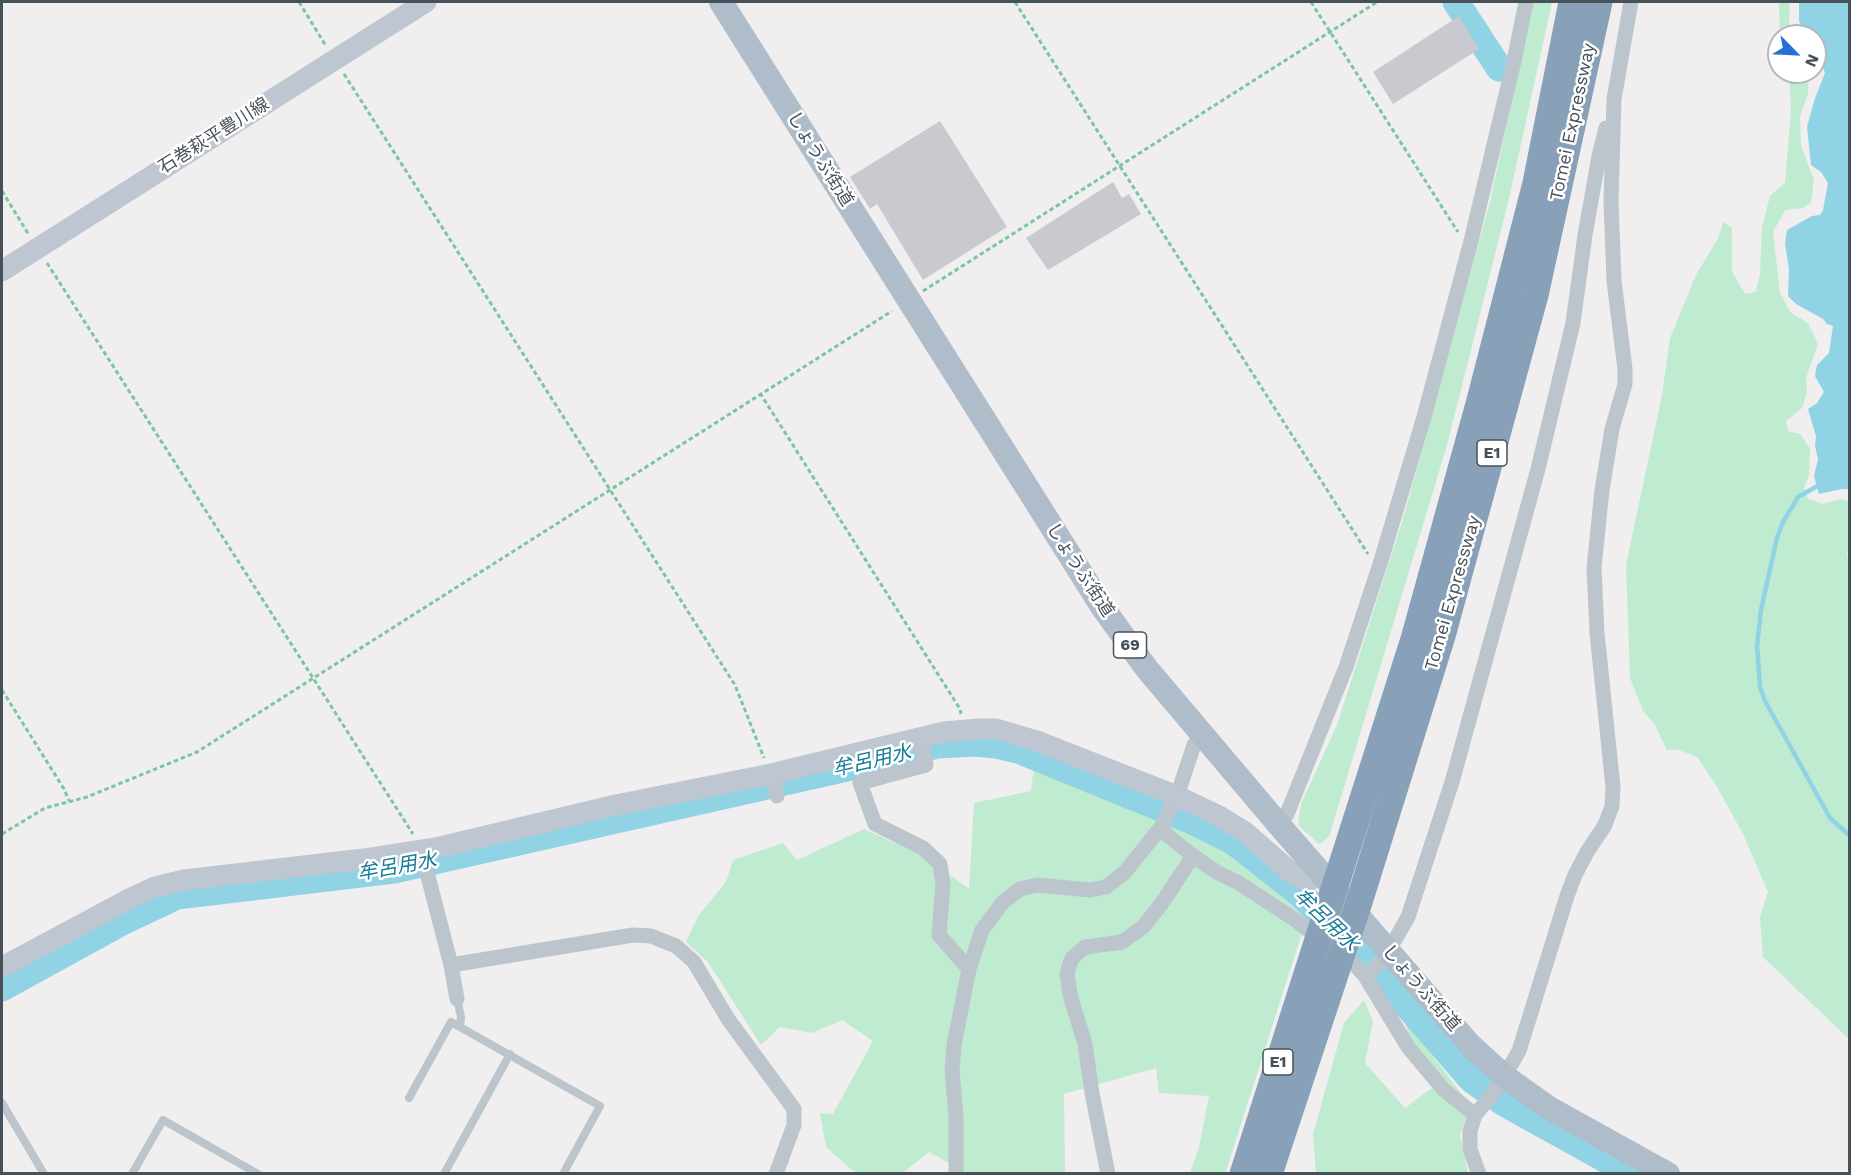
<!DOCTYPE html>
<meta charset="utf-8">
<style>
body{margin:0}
#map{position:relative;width:1851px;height:1175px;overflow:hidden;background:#f0eeee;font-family:"Work Sans",sans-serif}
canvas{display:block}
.frame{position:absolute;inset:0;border:3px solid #47515a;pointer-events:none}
.north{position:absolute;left:1767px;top:24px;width:60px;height:60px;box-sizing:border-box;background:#fff;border:2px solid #b5b9bd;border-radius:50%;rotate:114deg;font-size:16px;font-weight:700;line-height:24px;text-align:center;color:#47515a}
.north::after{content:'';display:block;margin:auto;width:21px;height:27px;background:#2570d3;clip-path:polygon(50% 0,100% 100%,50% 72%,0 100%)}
</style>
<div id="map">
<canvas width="1851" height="1175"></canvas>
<div class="frame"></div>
<div class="north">N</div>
</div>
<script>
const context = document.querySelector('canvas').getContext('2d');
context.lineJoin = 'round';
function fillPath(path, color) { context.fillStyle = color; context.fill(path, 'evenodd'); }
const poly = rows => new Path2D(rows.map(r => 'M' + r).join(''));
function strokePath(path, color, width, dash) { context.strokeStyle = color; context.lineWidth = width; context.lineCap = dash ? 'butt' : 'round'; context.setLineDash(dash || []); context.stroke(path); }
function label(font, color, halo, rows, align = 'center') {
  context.font = font + ' "Work Sans","Noto Sans JP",sans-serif'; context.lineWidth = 5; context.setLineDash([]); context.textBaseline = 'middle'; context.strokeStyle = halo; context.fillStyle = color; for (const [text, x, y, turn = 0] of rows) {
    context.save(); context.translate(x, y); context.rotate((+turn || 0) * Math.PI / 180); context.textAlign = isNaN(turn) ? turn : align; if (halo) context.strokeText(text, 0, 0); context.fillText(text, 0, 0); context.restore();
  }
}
fillPath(poly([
 [1533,2,1552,2,1510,194,1447,445,1329,837,1319,844,1298,825,1301,804,1337,725,1403,519,1490,202],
 [1779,2,1790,2,1789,24,1795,36,1780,36],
 [1789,72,1809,72,1808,93,1800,117,1801,146,1814,180,1811,203,1803,208,1785,210,1773,232,1780,293,1790,312,1808,323,1818,344,1806,378,1807,392,1802,408,1786,421,1788,431,1800,434,1810,449,1809,475,1804,488,1808,499,1823,504,1841,499,1849,501,1849,538,1847,556,1850,559,1849,1039,1763,957,1760,917,1768,892,1744,836,1716,785,1697,757,1679,750,1667,750,1655,725,1643,711,1630,678,1626,565,1662,395,1670,338,1696,275,1717,240,1724,222,1732,228,1732,271,1745,294,1756,292,1760,274,1762,227,1770,196,1785,183,1791,110],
 [1034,766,1157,818,1216,846,1261,871,1296,902,1307,917,1225,1174,1190,1173,1199,1147,1209,1096,1159,1093,1156,1068,1064,1094,1065,1173,960,1173,958,1168,929,1152,903,1173,868,1173,853,1171,826,1147,820,1113,833,1114,873,1041,842,1020,812,1033,780,1027,761,1045,708,962,686,942,698,916,726,882,733,860,783,843,797,860,864,829,924,856,969,889,974,803,1031,791],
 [1364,1000,1373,1021,1365,1063,1405,1108,1437,1084,1408,1038,1406,1021,1470,1105,1460,1135,1468,1173,1316,1173,1313,1134,1344,1023]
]), '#bfebd0');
fillPath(poly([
 [1799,2,1850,2,1849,489,1842,489,1819,494,1814,476,1818,459,1815,446,1816,436,1808,409,1817,403,1824,392,1815,376,1817,365,1829,353,1833,326,1827,324,1823,319,1796,304,1788,296,1789,269,1785,244,1787,230,1812,216,1820,215,1823,210,1828,183,1821,172,1811,165,1807,127,1815,98,1825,73,1822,65,1815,60,1815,36,1804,36,1799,21]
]), '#8fd3e5');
strokePath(poly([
 [1821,484,1798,497,1783,522,1777,538,1761,610,1757,646,1760,687,1765,701,1830,818,1850,836]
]), '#8fd3e5', 4.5);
strokePath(poly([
 [1456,2,1499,68],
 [2,988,124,921,177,896,394,870,891,758,937,745,975,743,996,745,1018,750,1190,820,1234,842,1300,894,1363,955,1471,1079,1504,1103,1632,1174]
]), '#8fd3e5', 27);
fillPath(poly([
 [1459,16,1479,49,1393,104,1373,72],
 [940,121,1007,227,923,280,877,204,870,209,850,177],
 [1113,182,1122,198,1129,194,1141,214,1048,270,1026,238]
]), '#c8cad0');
strokePath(poly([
 [299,2,326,46],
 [1015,2,1368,554],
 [1311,2,1458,232],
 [344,74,735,685,764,758],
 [2,191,29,235],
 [47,263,413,834],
 [923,291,1377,2],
 [760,393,960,709,961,714],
 [2,690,64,789,69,801],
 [2,834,45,808,87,797,197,752,892,311]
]), '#79c7a1', 3, [4.5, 3]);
strokePath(poly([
 [457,999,461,1017,460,1027],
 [409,1098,451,1022,600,1106,563,1174],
 [2,1103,44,1174],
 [132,1174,163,1120,258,1174],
 [444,1174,510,1054]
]), '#bdc5cc', 8);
strokePath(poly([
 [920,738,926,765,860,783,875,824,923,848,940,864,943,884,939,935,969,969],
 [773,779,777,796],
 [1279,825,1287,814,1346,667,1380,564,1424,417,1471,241,1514,61,1526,2],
 [1160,829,1193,856,1218,873,1239,883,1294,919,1355,965,1365,976,1381,961,1396,938,1408,917,1452,782,1538,469,1573,323,1585,235,1599,156,1606,128],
 [423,857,451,965,457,999],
 [451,965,633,935,651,936,676,946,694,962,728,1019,794,1109,794,1125,776,1174],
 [1365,976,1408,1047,1443,1089,1475,1115],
 [956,1174,956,1115,952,1071,954,1045,969,969,982,930,1003,902,1020,889,1037,885,1090,890,1106,887,1125,872,1162,826,1177,796,1194,745,1202,737],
 [1108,1174,1092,1093,1085,1044,1070,995,1067,973,1072,958,1085,947,1122,942,1143,927,1162,903,1193,856],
 [1479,1174,1470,1149,1470,1131,1475,1115,1498,1087,1519,1051,1567,896,1575,875,1587,852,1605,825,1612,806,1613,787,1597,633,1594,568,1602,490,1612,429,1625,384,1625,369,1614,281,1611,201,1614,99,1631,2]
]), '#bdc5cc', 15);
strokePath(poly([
 [2,271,426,2],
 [2,967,131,898,155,887,184,880,364,859,440,847,616,805,771,774,944,732,979,729,996,729,1037,741,1177,796,1219,816,1245,832,1293,874,1308,881,1321,874]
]), '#bdc6d1', 21);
strokePath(poly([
 [721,2,1103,608,1147,669,1279,825,1471,1046,1504,1076,1549,1108,1668,1174]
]), '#afbdcb', 24);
strokePath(poly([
 [1243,1174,1414,639,1479,404,1536,183,1572,2],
 [1269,1174,1360,899,1442,636,1535,295,1599,2]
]), '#89a0b9', 27);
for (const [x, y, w] of [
 [1492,453,30],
 [1130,645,33],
 [1278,1062,30]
]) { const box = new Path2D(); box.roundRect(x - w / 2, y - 13, w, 26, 4.5); context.fillStyle = '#fff'; context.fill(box); strokePath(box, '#47515a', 1.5); }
label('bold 16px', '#47515a', null, [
 ["E1",1492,453],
 ["69",1130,645],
 ["E1",1278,1062]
]);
label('18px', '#47515a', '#fff', [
 ["Tomei Expressway",1573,122,-78],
 ["石巻萩平豊川線",214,136,-32],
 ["しょうぶ街道",820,159,58],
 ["しょうぶ街道",1080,570,57],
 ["Tomei Expressway",1453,593,-74],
 ["しょうぶ街道",1421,988,49]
]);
label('italic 20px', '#167b97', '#fff', [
 ["牟呂用水",872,761,-13],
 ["牟呂用水",397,867,-10],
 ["牟呂用水",1326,920,44]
]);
</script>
